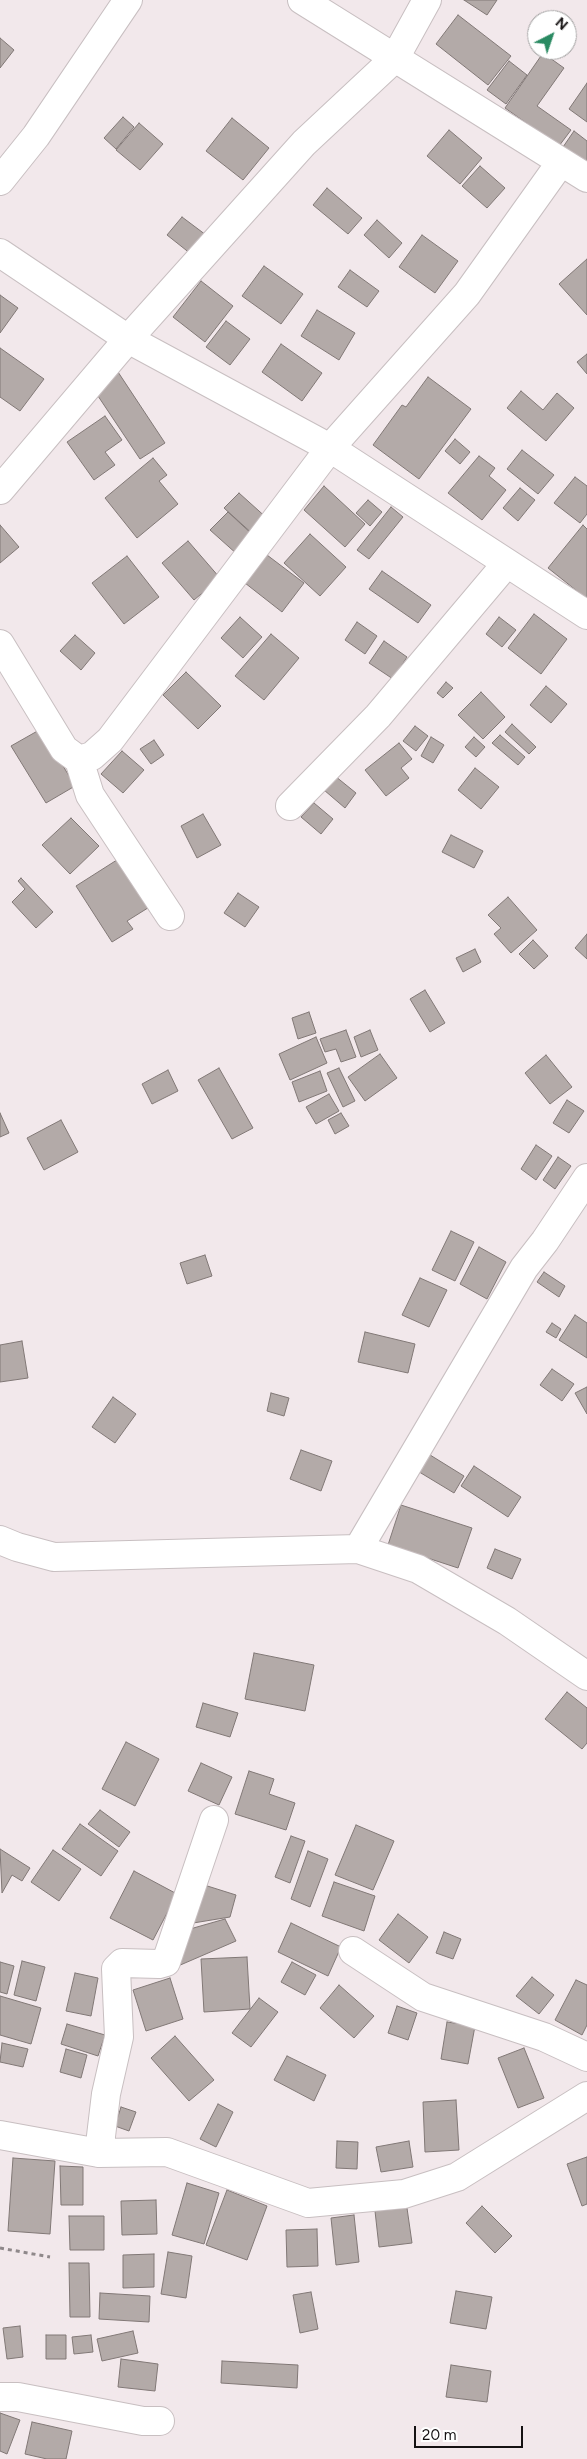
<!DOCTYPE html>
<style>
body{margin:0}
#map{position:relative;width:587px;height:2459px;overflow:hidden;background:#f2e8eb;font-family:Figtree,sans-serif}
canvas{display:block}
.north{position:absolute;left:527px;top:10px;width:50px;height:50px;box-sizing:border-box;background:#fff;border:1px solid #a1a0a0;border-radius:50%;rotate:41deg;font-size:14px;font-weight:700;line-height:20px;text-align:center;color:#151112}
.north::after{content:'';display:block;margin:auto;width:18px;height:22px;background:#2a8a62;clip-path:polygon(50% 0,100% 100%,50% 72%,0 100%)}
.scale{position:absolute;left:414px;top:2426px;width:109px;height:22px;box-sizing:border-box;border:2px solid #151112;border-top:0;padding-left:6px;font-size:15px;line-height:18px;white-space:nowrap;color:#151112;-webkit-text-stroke:4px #fff;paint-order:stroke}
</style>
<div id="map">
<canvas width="587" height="2459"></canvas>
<div class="north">N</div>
<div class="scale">20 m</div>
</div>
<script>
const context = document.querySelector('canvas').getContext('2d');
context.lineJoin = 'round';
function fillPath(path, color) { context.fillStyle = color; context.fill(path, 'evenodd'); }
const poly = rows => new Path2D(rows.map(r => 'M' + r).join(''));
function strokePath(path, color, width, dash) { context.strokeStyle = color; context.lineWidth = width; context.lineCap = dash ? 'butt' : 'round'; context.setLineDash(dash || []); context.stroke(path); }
const building = poly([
 [464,0,497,0,487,15,464,0],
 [458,15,511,56,488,85,436,44,458,15],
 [0,38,14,50,0,68,0,38],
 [543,53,564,68,537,106,571,130,559,146,505,108,543,53],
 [509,61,527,75,506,104,487,90,509,61],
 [587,83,587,122,569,109,587,83],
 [123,117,134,127,116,149,104,138,123,117],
 [232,118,269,148,243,180,206,151,232,118],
 [139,123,163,144,140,170,116,150,139,123],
 [449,130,482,158,460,184,427,156,449,130],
 [574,131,587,141,587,164,563,147,574,131],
 [480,166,505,188,487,208,462,186,480,166],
 [327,188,362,218,348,234,313,205,327,188],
 [182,217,206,235,191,254,167,235,182,217],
 [377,220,402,243,389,258,364,235,377,220],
 [422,235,458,261,435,293,399,267,422,235],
 [587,259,587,315,559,284,587,259],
 [264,266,303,294,281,324,242,296,264,266],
 [350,270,379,291,367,307,338,287,350,270],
 [201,281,233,306,205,342,173,317,201,281],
 [0,295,18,308,0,333,0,295],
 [317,310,355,333,339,360,301,336,317,310],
 [226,321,250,339,230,365,206,347,226,321],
 [281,344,322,373,302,401,262,372,281,344],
 [0,348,44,379,20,411,0,397,0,348],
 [587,354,587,374,577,362,587,354],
 [118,372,165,443,140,459,96,393,118,372],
 [428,377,471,409,419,479,373,445,402,405,406,407,428,377],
 [521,391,543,410,557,393,574,408,546,441,507,408,521,391],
 [105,416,122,440,105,452,115,465,94,480,67,442,105,416],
 [455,439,470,452,460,464,445,451,455,439],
 [522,450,554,475,538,494,507,469,522,450],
 [479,456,495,468,489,476,506,490,482,520,448,493,479,456],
 [153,458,167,475,159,481,178,504,137,538,105,498,153,458],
 [575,477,587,486,587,514,580,523,554,503,575,477],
 [324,486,365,524,345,547,304,510,324,486],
 [520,488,535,500,518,521,503,508,520,488],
 [239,493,269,520,255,536,224,508,239,493],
 [368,500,382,512,370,526,356,513,368,500],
 [391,507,403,517,369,559,357,550,391,507],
 [228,512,255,537,238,555,210,530,228,512],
 [0,525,19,547,0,563,0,525],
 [583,525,587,529,587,599,548,568,583,525],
 [310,534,346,567,320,596,284,563,310,534],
 [188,541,220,578,194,600,162,563,188,541],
 [267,555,304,583,282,612,245,583,267,555],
 [127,556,159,597,124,624,92,583,127,556],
 [382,571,431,605,418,623,369,589,382,571],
 [534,614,567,639,541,674,508,648,534,614],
 [240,617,262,637,243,658,221,638,240,617],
 [499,617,516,630,502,647,486,634,499,617],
 [357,622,377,636,365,654,345,640,357,622],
 [271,634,299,658,264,700,235,676,271,634],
 [75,635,95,653,81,670,60,651,75,635],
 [384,641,407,657,393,679,369,663,384,641],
 [186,672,221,706,198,729,163,695,186,672],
 [446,682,453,688,443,698,437,693,446,682],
 [546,686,567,704,551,723,530,705,546,686],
 [481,692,505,717,483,739,458,715,481,692],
 [512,724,536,747,529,754,505,732,512,724],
 [415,726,428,736,416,751,403,741,415,726],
 [41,729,75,786,46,803,11,746,41,729],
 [500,735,525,757,518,765,492,743,500,735],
 [431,737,444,745,433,763,421,756,431,737],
 [474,737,485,747,476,757,465,747,474,737],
 [154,740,164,755,151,764,140,749,154,740],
 [399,743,412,759,401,768,409,778,386,796,365,770,399,743],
 [122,751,144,770,123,793,101,774,122,751],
 [475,768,499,787,481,809,458,790,475,768],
 [335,776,356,793,345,808,324,790,335,776],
 [314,803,333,819,321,834,301,817,314,803],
 [203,814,221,845,197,858,181,826,203,814],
 [71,818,99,846,70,874,42,845,71,818],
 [451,835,483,851,474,868,442,852,451,835],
 [120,858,151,906,127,921,133,929,112,942,76,886,120,858],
 [21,878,53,912,36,928,12,902,25,889,18,881,21,878],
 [238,893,259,907,245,927,224,913,238,893],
 [508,897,537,930,511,953,494,934,501,928,488,915,508,897],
 [587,934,587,959,575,948,587,934],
 [533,940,548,956,534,969,519,954,533,940],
 [475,949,481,962,463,972,456,958,475,949],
 [425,990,445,1023,430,1032,410,999,425,990],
 [309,1012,316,1033,298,1039,292,1018,309,1012],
 [346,1030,356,1057,341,1062,336,1049,325,1052,320,1039,346,1030],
 [370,1030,378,1050,361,1057,354,1037,370,1030],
 [316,1037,327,1063,290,1080,279,1054,316,1037],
 [380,1054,397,1078,365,1101,348,1077,380,1054],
 [546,1055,572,1087,550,1104,525,1073,546,1055],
 [219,1068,253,1128,232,1139,198,1080,219,1068],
 [339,1068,355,1101,343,1107,327,1073,339,1068],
 [168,1070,178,1091,152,1104,142,1084,168,1070],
 [320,1071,327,1091,299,1102,292,1082,320,1071],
 [329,1094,339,1111,316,1124,306,1107,329,1094],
 [567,1100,584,1111,569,1133,553,1123,567,1100],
 [0,1113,9,1133,0,1137,0,1113],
 [341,1113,349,1126,335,1134,328,1120,341,1113],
 [61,1120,78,1152,44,1170,27,1138,61,1120],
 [536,1145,552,1156,536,1180,521,1169,536,1145],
 [558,1157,571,1166,555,1189,543,1180,558,1157],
 [451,1231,474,1242,455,1281,432,1270,451,1231],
 [479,1247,506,1262,487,1299,460,1284,479,1247],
 [205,1255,212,1276,187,1284,180,1263,205,1255],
 [544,1272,565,1286,559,1297,537,1282,544,1272],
 [420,1278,447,1290,429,1327,402,1315,420,1278],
 [575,1315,587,1323,587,1358,559,1340,575,1315],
 [552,1323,561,1329,556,1338,546,1332,552,1323],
 [365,1332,415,1344,408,1373,358,1362,365,1332],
 [22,1341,28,1378,0,1382,0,1345,22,1341],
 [552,1369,574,1384,562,1401,540,1385,552,1369],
 [587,1387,587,1414,575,1393,587,1387],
 [271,1393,289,1398,284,1416,267,1411,271,1393],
 [113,1397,136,1414,115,1443,92,1427,113,1397],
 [301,1450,332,1461,321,1491,290,1479,301,1450],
 [422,1450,464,1476,454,1493,411,1467,422,1450],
 [474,1466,521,1497,508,1517,461,1486,474,1466],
 [401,1505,472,1528,458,1568,388,1545,401,1505],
 [495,1549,521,1559,512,1579,487,1568,495,1549],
 [254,1653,314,1665,305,1711,245,1699,254,1653],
 [567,1692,587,1708,587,1743,582,1749,545,1719,567,1692],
 [203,1703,238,1713,230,1737,196,1727,203,1703],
 [126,1742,159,1759,135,1806,102,1789,126,1742],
 [201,1763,232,1777,219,1805,188,1791,201,1763],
 [249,1771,274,1779,269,1794,295,1803,286,1830,235,1814,249,1771],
 [100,1810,130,1832,119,1847,88,1824,100,1810],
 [80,1824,118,1851,101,1876,62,1849,80,1824],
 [356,1825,394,1841,373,1890,335,1875,356,1825],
 [291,1836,305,1841,290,1883,275,1877,291,1836],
 [0,1849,30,1868,22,1881,12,1875,2,1893,0,1849],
 [53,1850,81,1869,59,1901,31,1882,53,1850],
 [308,1851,328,1859,310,1907,291,1899,308,1851],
 [134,1871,177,1894,153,1940,110,1918,134,1871],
 [334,1882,375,1896,364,1931,322,1916,334,1882],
 [201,1884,236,1895,230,1917,187,1924,201,1884],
 [398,1914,428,1937,409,1963,379,1940,398,1914],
 [225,1919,236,1941,178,1966,190,1929,225,1919],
 [291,1923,341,1947,328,1976,278,1952,291,1923],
 [444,1932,461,1939,453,1959,436,1953,444,1932],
 [247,1957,250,2009,204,2012,201,1959,247,1957],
 [22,1961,45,1967,36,2001,14,1995,22,1961],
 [0,1962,14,1966,7,1994,0,1992,0,1962],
 [292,1962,316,1975,305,1995,281,1982,292,1962],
 [75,1973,98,1978,91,2016,66,2011,75,1973],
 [532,1977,554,1995,539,2014,516,1996,532,1977],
 [170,1978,183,2019,146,2031,133,1990,170,1978],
 [576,1980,587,1985,587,2025,582,2035,555,2020,576,1980],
 [339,1985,374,2016,354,2038,320,2008,339,1985],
 [0,1996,41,2008,31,2044,0,2035,0,1996],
 [259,1998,278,2012,251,2047,232,2033,259,1998],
 [397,2006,417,2013,408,2040,388,2033,397,2006],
 [447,2022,475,2026,468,2064,441,2059,447,2022],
 [67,2024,105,2035,98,2056,61,2044,67,2024],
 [175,2036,214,2080,189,2101,151,2058,175,2036],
 [2,2043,28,2049,23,2067,0,2062,2,2043],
 [524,2048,544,2098,518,2108,498,2058,524,2048],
 [66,2049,87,2055,81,2078,60,2072,66,2049],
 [287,2056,326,2075,314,2101,274,2080,287,2056],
 [456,2100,459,2150,425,2152,423,2102,456,2100],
 [218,2104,233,2112,216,2147,200,2139,218,2104],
 [121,2107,136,2112,129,2131,115,2126,121,2107],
 [337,2141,358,2142,357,2169,336,2168,337,2141],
 [409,2141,413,2167,381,2172,376,2147,409,2141],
 [587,2157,587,2204,582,2206,567,2164,587,2157],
 [13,2158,55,2161,50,2234,8,2231,13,2158],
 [60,2166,83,2167,83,2205,61,2205,60,2166],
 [187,2183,219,2193,204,2244,172,2235,187,2183],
 [227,2190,267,2206,247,2260,206,2245,227,2190],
 [156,2200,157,2234,122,2235,121,2201,156,2200],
 [482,2206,512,2236,495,2253,466,2223,482,2206],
 [407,2208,412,2243,379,2247,375,2211,407,2208],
 [354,2215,359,2262,336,2265,331,2218,354,2215],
 [69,2216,104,2216,104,2250,70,2250,69,2216],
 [317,2229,318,2266,287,2267,286,2230,317,2229],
 [168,2252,192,2256,186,2298,161,2294,168,2252],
 [154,2254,154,2287,123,2288,123,2255,154,2254],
 [69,2263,89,2263,90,2317,70,2317,69,2263],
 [456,2291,492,2297,486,2329,450,2323,456,2291],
 [311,2292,318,2329,300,2333,293,2295,311,2292],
 [100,2293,150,2296,149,2322,99,2319,100,2293],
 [20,2326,23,2357,7,2359,3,2328,20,2326],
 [133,2331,138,2353,102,2361,97,2339,133,2331],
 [46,2335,66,2335,66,2359,46,2359,46,2335],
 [91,2335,93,2352,74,2354,72,2337,91,2335],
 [121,2359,158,2364,155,2391,118,2387,121,2359],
 [222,2361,298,2365,297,2388,221,2383,222,2361],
 [451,2365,491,2371,487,2402,446,2397,451,2365],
 [0,2413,20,2420,7,2454,0,2451,0,2413],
 [32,2422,72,2431,66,2459,47,2459,25,2454,32,2422]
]);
fillPath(building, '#b3aaa8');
strokePath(building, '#817876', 1);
const minor = poly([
 [302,0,587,178],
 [0,181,36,136,128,0],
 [0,253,128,339,330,448,587,615],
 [0,490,128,339,304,143,395,58,427,0],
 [0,644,64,749,79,760,92,756,110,740,330,448,467,294,561,162],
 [79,760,90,795,170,916],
 [290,806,378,716,507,563],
 [0,1540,17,1547,54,1557,358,1549,524,1268,545,1241,587,1178],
 [358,1549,418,1569,507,1621,587,1676],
 [353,1951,423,1997,544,2037,587,2057],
 [0,2135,99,2153,167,2152,308,2203,404,2194,457,2177,587,2096],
 [99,2153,106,2094,119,2037,116,1969,122,1963,159,1964,166,1962,214,1820],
 [0,2397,18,2397,143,2421,160,2421]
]);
strokePath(minor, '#c8bfc1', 30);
strokePath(poly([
 [0,2248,50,2257]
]), '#8f888a', 3, [4, 4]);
strokePath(minor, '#fff', 28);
</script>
